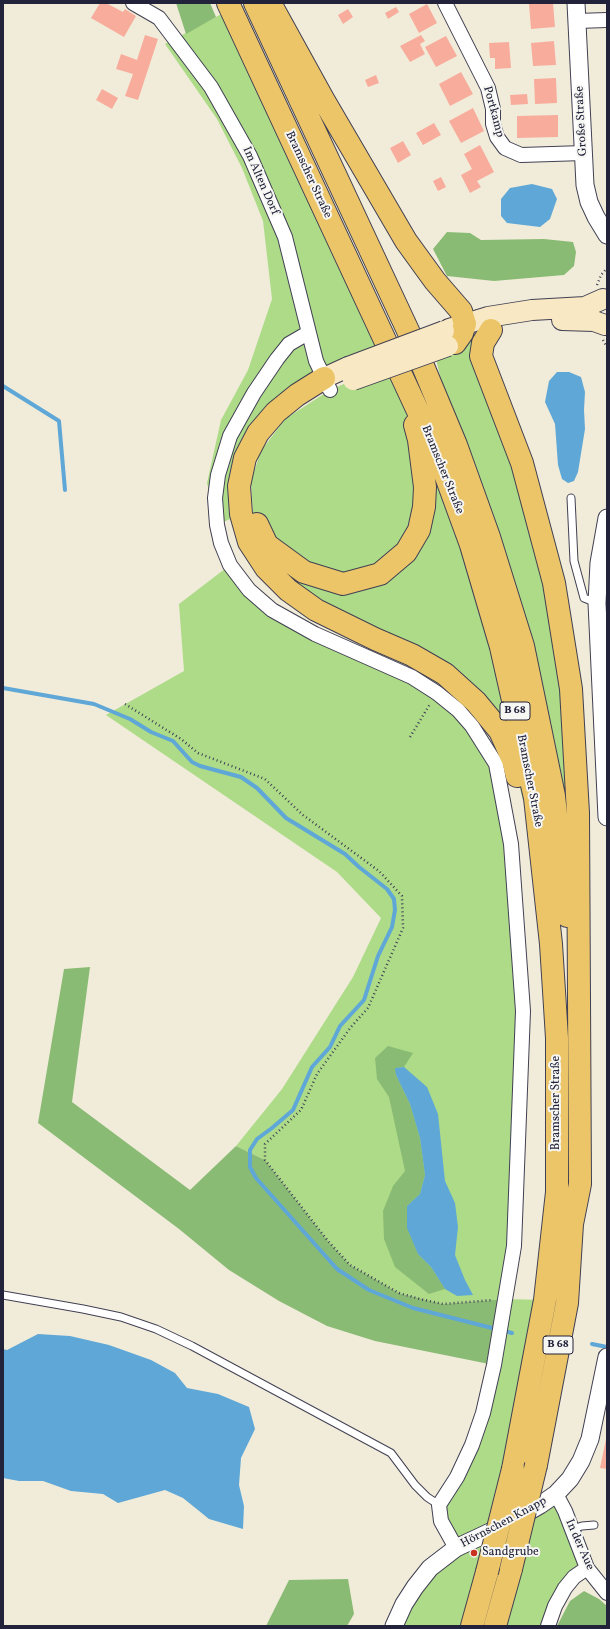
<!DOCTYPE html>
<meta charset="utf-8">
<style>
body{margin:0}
#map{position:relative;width:610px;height:1629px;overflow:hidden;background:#f1ecda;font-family:Vollkorn,serif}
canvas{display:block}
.frame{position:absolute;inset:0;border:4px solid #22223b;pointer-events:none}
</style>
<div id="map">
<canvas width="610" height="1629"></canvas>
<div class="frame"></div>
</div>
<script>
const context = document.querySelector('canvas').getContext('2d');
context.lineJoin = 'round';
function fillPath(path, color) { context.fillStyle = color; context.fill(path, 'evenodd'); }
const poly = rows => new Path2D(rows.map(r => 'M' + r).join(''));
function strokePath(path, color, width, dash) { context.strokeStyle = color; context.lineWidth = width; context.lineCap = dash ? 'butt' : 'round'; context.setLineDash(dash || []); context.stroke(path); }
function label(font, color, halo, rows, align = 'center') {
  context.font = font + ' Vollkorn,serif'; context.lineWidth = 4; context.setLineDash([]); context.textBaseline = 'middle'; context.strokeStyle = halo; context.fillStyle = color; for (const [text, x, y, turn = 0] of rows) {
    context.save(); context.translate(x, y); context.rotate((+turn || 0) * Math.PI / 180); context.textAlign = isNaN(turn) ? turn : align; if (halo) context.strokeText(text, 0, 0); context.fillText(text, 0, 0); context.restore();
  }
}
fillPath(poly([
 [231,9,387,344,258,434,241,514,217,525,207,483,221,420,248,370,272,299,263,221,242,168,217,119,165,44],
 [491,330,483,343,522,463,571,689,580,1039,554,796,456,445,434,350],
 [400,372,471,545,540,841,523,800,513,760,476,702,288,590,253,514,251,481,261,451,285,419,330,390,353,380],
 [230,565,249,590,437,693,496,764,523,1011,505,1299,545,1300,567,1303,525,1513,556,1494,587,1568,548,1626,394,1626,449,1553,439,1505,472,1445,505,1299,443,1304,399,1293,374,1279,350,1265,328,1241,265,1160,236,1146,282,1089,353,977,381,918,337,872,106,715,184,671,179,604]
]), '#addb88');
fillPath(poly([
 [176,3,210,3,216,17,186,34],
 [447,232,470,233,481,240,544,239,573,242,576,252,574,266,564,275,494,281,447,276,433,249],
 [90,967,72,1102,190,1190,236,1146,265,1160,328,1241,350,1265,399,1293,443,1304,505,1299,494,1365,375,1341,327,1326,279,1301,229,1270,179,1229,38,1123,64,969],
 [388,1046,413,1053,404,1067,396,1068,396,1075,410,1104,420,1138,425,1175,420,1194,407,1206,418,1254,431,1267,445,1289,429,1294,395,1267,384,1239,383,1211,393,1186,405,1171,389,1097,377,1079,375,1058],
 [348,1579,354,1614,347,1626,266,1626,289,1580],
 [584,1591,599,1599,607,1606,607,1626,557,1626,570,1601]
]), '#8abb74');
fillPath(poly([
 [532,184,552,189,557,199,550,219,540,227,507,223,501,216,501,199,510,188],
 [557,372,569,372,581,377,585,392,584,410,585,429,578,472,574,481,568,483,562,479,558,465,555,424,545,402,549,381],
 [404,1067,427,1087,438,1114,445,1181,455,1203,458,1227,455,1255,465,1280,473,1295,457,1296,445,1289,431,1267,418,1254,407,1228,407,1206,420,1194,425,1175,420,1138,410,1104,396,1075,395,1068],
 [38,1334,70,1336,109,1345,151,1360,175,1373,187,1388,218,1394,249,1407,255,1429,241,1458,239,1485,244,1506,243,1529,209,1519,183,1498,165,1490,118,1503,103,1494,71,1491,43,1481,19,1481,3,1478,3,1349,7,1350]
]), '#5fa7d6');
strokePath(poly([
 [3,386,59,421,65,490],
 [3,688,94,704,130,719,151,732,173,741,192,762,200,766,241,777,257,788,286,818,345,854,359,867,387,889,394,899,395,910,392,927,378,956,364,1000,340,1026,330,1047,312,1067,293,1110,272,1128,257,1139,250,1150,250,1167,256,1178,337,1269,369,1290,413,1308,512,1333],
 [592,1344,607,1347]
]), '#5fa7d6', 4);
fillPath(poly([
 [100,3,106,3,123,12,125,9,136,16,124,37,91,18],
 [553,3,555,27,531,29,529,4],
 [427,4,437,23,419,33,409,14],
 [396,7,399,12,388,19,385,13],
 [348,9,353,17,343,24,338,15],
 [145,35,158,39,138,100,125,96,133,74,116,69,121,54,137,60],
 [421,35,425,41,420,44,425,54,410,62,400,46],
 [446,36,457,56,436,67,425,47],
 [554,41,556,65,533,66,531,43],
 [509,42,511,68,495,69,495,58,490,58,489,43],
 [461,72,473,94,450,106,439,84],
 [376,75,379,83,368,87,365,80],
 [556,78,557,103,535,104,534,79],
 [102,89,118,98,112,109,96,100],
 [527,94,528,104,511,105,510,95],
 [473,108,484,131,461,143,449,121],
 [558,115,558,137,517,138,517,116],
 [434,123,441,135,423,145,416,133],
 [403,141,411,155,398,163,390,148],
 [480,145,494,172,477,181,481,187,470,193,461,175,472,169,464,154],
 [441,177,446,187,438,191,433,181],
 [606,1439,607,1439,607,1469,600,1468]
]), '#f8ac9c');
const service = poly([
 [571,498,574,561,584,598,597,603],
 [3,1295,83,1309,121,1317,156,1329,192,1346,391,1453,415,1485,427,1497,439,1505],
 [572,1529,582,1526,594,1525]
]);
const minor = poly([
 [133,3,159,18,211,87,250,156,285,237,316,361,330,390],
 [445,3,488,88,493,109,493,124,497,137,505,148,521,155,584,153],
 [577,21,607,20],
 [308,333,289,344,277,359,254,393,230,436,218,475,215,498,217,525,221,543,230,565,249,590,272,610,315,634,412,677,437,693,458,710,472,726,496,764,511,844,523,1011,514,1246,494,1365,483,1413,472,1445,457,1477,439,1505,441,1521,456,1548],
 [556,1494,565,1511,587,1568,607,1593],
 [548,1626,555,1606,565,1588,574,1577,587,1568]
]);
const tertiary = poly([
 [576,3,585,185,589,202,596,217,607,235],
 [607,518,599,563,597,603,607,817],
 [394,1626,404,1604,415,1587,430,1568,456,1548,507,1524,540,1505,556,1494,570,1479,581,1461,590,1439,607,1357]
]);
const secondary = poly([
 [562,320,594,321,605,325],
 [449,329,488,317,532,310,585,307,603,299],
 [324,378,348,367]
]);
const trunk = poly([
 [228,3,437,452,471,545,501,647,535,798,551,944,557,1038,557,1192,545,1300,513,1469],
 [255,3,410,335,456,445,489,537,523,646,554,796,567,916],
 [270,3,323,99,406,241,435,281,461,311,465,324,462,333,455,343],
 [491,330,483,343,481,356,522,463,554,583,571,689,578,813,580,1184,572,1224,567,1303,536,1465],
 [324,378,297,395,276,412,258,433,245,458,239,486,241,514,249,542,266,568,288,590,316,610,375,639,412,655,445,674,476,702,500,731,513,760,517,776],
 [257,524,267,545,304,572,343,584,380,574,406,552,419,530,424,507,425,487,419,440,415,425],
 [472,1626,487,1572],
 [495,1626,511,1569]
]);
strokePath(service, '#414053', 9);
strokePath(minor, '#414053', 16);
strokePath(tertiary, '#414053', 19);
strokePath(secondary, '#414053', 22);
strokePath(trunk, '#414053', 24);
strokePath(poly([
 [597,285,601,275,607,268],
 [603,340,607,347],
 [125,704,181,739,198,753,265,779,303,815,379,871,402,896,403,928,368,1008,351,1027,317,1074,301,1110,265,1144,265,1160,328,1241,350,1265,399,1293,420,1299,443,1304,493,1300],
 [410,737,430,704]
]), '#414053', 2.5, [1, 3]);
strokePath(service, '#fff', 7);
strokePath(minor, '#fff', 14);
strokePath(tertiary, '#fff', 17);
strokePath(secondary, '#f8e8c3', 20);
strokePath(trunk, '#edc569', 22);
const secondaryBridge = poly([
 [348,367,444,331],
 [353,380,448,346]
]);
const trunkBridge = poly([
 [511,1569,536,1465],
 [487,1572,513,1469]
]);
strokePath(secondaryBridge, '#414053', 22, []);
strokePath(trunkBridge, '#414053', 24, []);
strokePath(secondaryBridge, '#f8e8c3', 20);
strokePath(trunkBridge, '#edc569', 22);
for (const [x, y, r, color] of [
 [474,1553,4,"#c8321e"]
]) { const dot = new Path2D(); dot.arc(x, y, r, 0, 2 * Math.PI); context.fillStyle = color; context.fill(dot); strokePath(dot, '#f6f6f2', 1.5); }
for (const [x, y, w] of [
 [515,711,30],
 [558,1345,30]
]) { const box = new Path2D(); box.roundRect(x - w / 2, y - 9, w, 18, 3); context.fillStyle = '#f6f6f2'; context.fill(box); strokePath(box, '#22223b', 1); }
label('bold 11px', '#22223b', null, [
 ["B 68",515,711],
 ["B 68",558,1345]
]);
label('12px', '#22223b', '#f6f6f2', [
 ["Portkamp",493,112,75],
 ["Große Straße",582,121,-93],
 ["Bramscher Straße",308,175,65],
 ["Im Alten Dorf",260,181,66],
 ["Bramscher Straße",442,470,68],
 ["Bramscher Straße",529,781,79],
 ["Bramscher Straße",557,1103,-90],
 ["Hörnschen Knapp",504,1523,-28],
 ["In der Aue",579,1545,66]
]);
label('12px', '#22223b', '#f6f6f2', [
 ["Sandgrube",482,1553]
], 'left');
</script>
